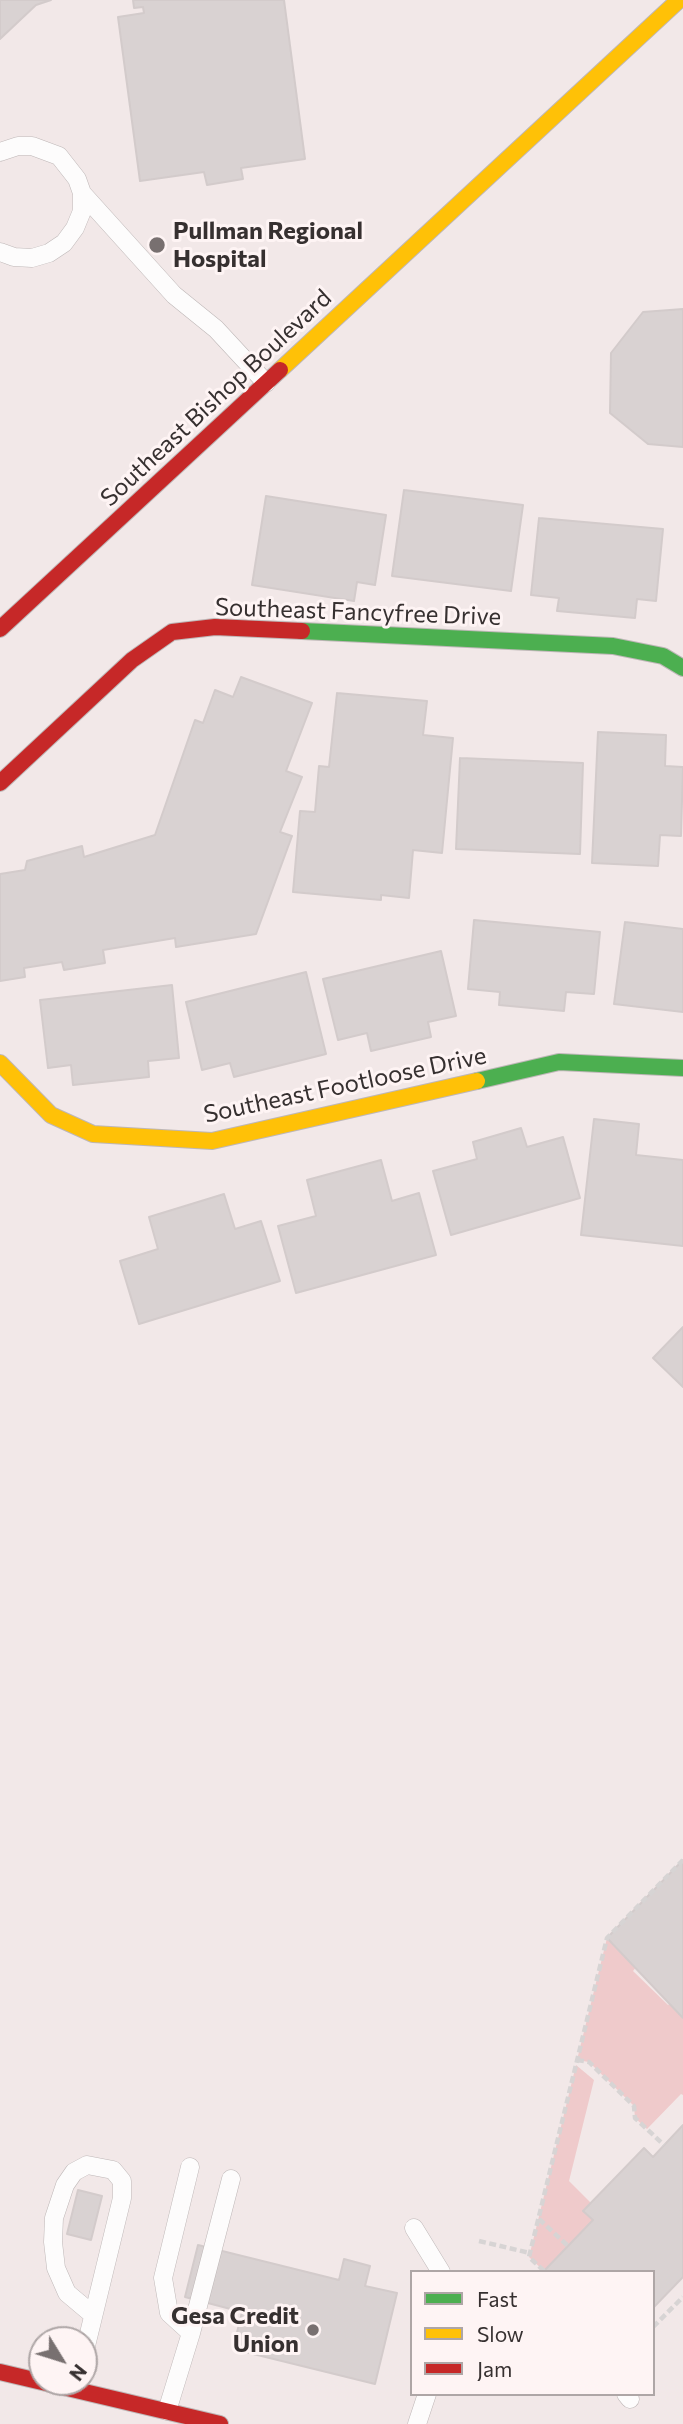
<!DOCTYPE html>
<style>
body{margin:0}
#map{position:relative;width:683px;height:2424px;overflow:hidden;background:#f2e8e8;font-family:Commissioner,sans-serif}
canvas{display:block}
.legend{position:absolute;left:410px;top:2270px;width:245px;height:126px;box-sizing:border-box;background:#fef4f4;border:2px solid #aea6a6;margin:0;padding:9px 12px;list-style:none;font-size:21px;color:#363030}
.legend li{display:flex;align-items:center;gap:14px;height:35px}
.legend b{width:35px;border:2px solid #aea6a6}
.north{position:absolute;left:28px;top:2326px;width:70px;height:70px;box-sizing:border-box;background:#fef4f4;border:2px solid #aea6a6;border-radius:50%;rotate:128deg;font-size:19px;font-weight:700;line-height:28px;text-align:center;color:#363030}
.north::after{content:'';display:block;margin:auto;width:24px;height:32px;background:#787070;clip-path:polygon(50% 0,100% 100%,50% 72%,0 100%)}
</style>
<div id="map">
<canvas width="683" height="2424"></canvas>
<ul class="legend">
<li><b style="height:9px;background:#4caf50"></b>Fast</li>
<li><b style="height:9px;background:#ffc107"></b>Slow</li>
<li><b style="height:9px;background:#c62828"></b>Jam</li>
</ul>
<div class="north">N</div>
</div>
<script>
const context = document.querySelector('canvas').getContext('2d');
context.lineJoin = 'round';
function fillPath(path, color) { context.fillStyle = color; context.fill(path, 'evenodd'); }
const poly = rows => new Path2D(rows.map(r => 'M' + r).join(''));
function strokePath(path, color, width, dash) { context.strokeStyle = color; context.lineWidth = width; context.lineCap = dash ? 'butt' : 'round'; context.setLineDash(dash || []); context.stroke(path); }
function label(font, color, halo, rows, align = 'center') {
  context.font = font + ' Commissioner,sans-serif'; context.lineWidth = 6; context.setLineDash([]); context.textBaseline = 'middle'; context.strokeStyle = halo; context.fillStyle = color; for (const [text, x, y, turn = 0] of rows) {
    context.save(); context.translate(x, y); context.rotate((+turn || 0) * Math.PI / 180); context.textAlign = isNaN(turn) ? turn : align; if (halo) context.strokeText(text, 0, 0); context.fillText(text, 0, 0); context.restore();
  }
}
fillPath(poly([
 [607,1938,637,1966,633,1971,668,2005,673,2001,681,2010,678,2013,683,2019,683,2095,681,2094,647,2129,635,2118,634,2106,589,2062,577,2060],
 [576,2065,594,2080,569,2181,591,2203,583,2211,593,2220,544,2271,529,2257]
]), '#efcacb');
const building = poly([
 [0,0,51,0,36,5,0,39,0,0],
 [133,0,284,0,305,159,241,168,243,179,207,185,204,172,140,181,118,17,144,13,143,7,134,8,133,0],
 [683,309,683,447,648,444,610,413,611,353,643,312,683,309],
 [404,490,523,505,511,591,392,576,404,490],
 [266,496,386,515,375,585,357,582,354,601,252,585,266,496],
 [539,518,663,529,656,601,637,599,635,618,557,611,559,598,531,595,539,518],
 [241,677,312,703,286,771,302,777,280,832,292,836,256,934,176,947,175,938,103,950,105,963,64,970,62,962,24,968,25,977,0,981,0,874,25,870,27,861,82,846,84,857,155,835,195,720,203,723,215,690,233,697,241,677],
 [337,693,427,701,423,735,453,738,442,853,413,850,409,898,381,895,381,900,293,892,300,811,315,812,319,766,329,767,337,693],
 [598,732,666,735,665,766,683,767,681,836,660,835,658,866,592,863,598,732],
 [460,758,583,763,580,854,456,849,460,758],
 [474,920,600,932,594,994,566,992,564,1011,499,1005,500,992,468,989,474,920],
 [625,922,683,929,683,1012,614,1004,625,922],
 [441,951,456,1016,428,1022,431,1037,371,1051,367,1033,338,1040,323,979,441,951],
 [306,972,326,1054,234,1077,230,1063,202,1070,186,1002,306,972],
 [172,985,179,1058,148,1061,149,1077,73,1085,71,1065,48,1068,40,1000,172,985],
 [594,1119,639,1124,636,1155,683,1160,683,1246,581,1235,594,1119],
 [521,1128,527,1147,563,1137,580,1198,451,1235,433,1171,477,1159,473,1142,521,1128],
 [381,1160,392,1201,419,1193,436,1255,296,1293,278,1226,316,1216,307,1180,381,1160],
 [224,1194,235,1229,261,1221,280,1281,139,1324,120,1261,158,1249,149,1217,224,1194],
 [683,1327,683,1387,653,1358,683,1327],
 [683,1860,683,2018,607,1938,683,1860],
 [683,2125,683,2277,653,2308,653,2272,543,2272,593,2220,583,2211,644,2148,653,2157,683,2125],
 [78,2190,102,2196,91,2240,67,2234,78,2190],
 [198,2245,339,2280,344,2259,370,2266,365,2286,397,2293,375,2384,233,2349,242,2312,185,2297,198,2245]
]);
fillPath(building, '#d9d2d2');
strokePath(building, '#d3cbcb', 2);
const lane = poly([
 [0,152,18,146,32,146,59,156,77,179,82,193,82,211,75,228,64,243,49,253,32,258,14,257,0,252],
 [82,193,174,295,216,329,266,383],
 [414,2228,441,2272],
 [191,2333,231,2179],
 [84,2354,122,2198,122,2181,113,2170,87,2165,74,2172,65,2185,54,2218,53,2242,56,2268,67,2293,92,2314],
 [626,2394,630,2399],
 [167,2411,191,2333,169,2313,163,2278,190,2167],
 [417,2424,427,2394]
]);
const fast = poly([
 [302,631,613,646,663,656,683,668],
 [477,1081,559,1062,683,1068]
]);
const slow = poly([
 [280,370,679,0],
 [0,1063,51,1115,93,1134,212,1141,477,1081]
]);
const jam = poly([
 [0,629,280,370],
 [0,783,132,660,172,632,215,627,302,631],
 [0,2372,220,2424]
]);
strokePath(lane, '#beb7b7', 19);
strokePath(fast, '#beb7b7', 18);
strokePath(slow, '#beb7b7', 18);
strokePath(jam, '#beb7b7', 18);
strokePath(poly([
 [577,2060,589,2062,634,2106,635,2118,664,2145],
 [539,2219,568,2246],
 [479,2241,530,2253],
 [544,2271,529,2257,607,1938,683,1860],
 [653,2327,683,2297]
]), '#d7d4d4', 4.5, [7, 3.5]);
strokePath(lane, '#fdfcfc', 18);
strokePath(fast, '#4caf50', 16);
strokePath(slow, '#ffc107', 16);
strokePath(jam, '#c62828', 16);
for (const [x, y, r, color] of [
 [157,245,9,"#787070"],
 [313,2330,7,"#787070"]
]) { const dot = new Path2D(); dot.arc(x, y, r, 0, 2 * Math.PI); context.fillStyle = color; context.fill(dot); strokePath(dot, '#fef4f4', 2.5); }
label('bold 24px', '#363030', '#fef4f4', [
 ["Pullman Regional",173,231],
 ["Hospital",173,259],
 ["Gesa Credit",299,2316,"right"],
 ["Union",299,2344,"right"]
], 'left');
label('24px', '#363030', '#fef4f4', [
 ["Southeast Bishop Boulevard",216,398,-43],
 ["Southeast Fancyfree Drive",358,612,2],
 ["Southeast Footloose Drive",345,1085,-12]
]);
</script>
